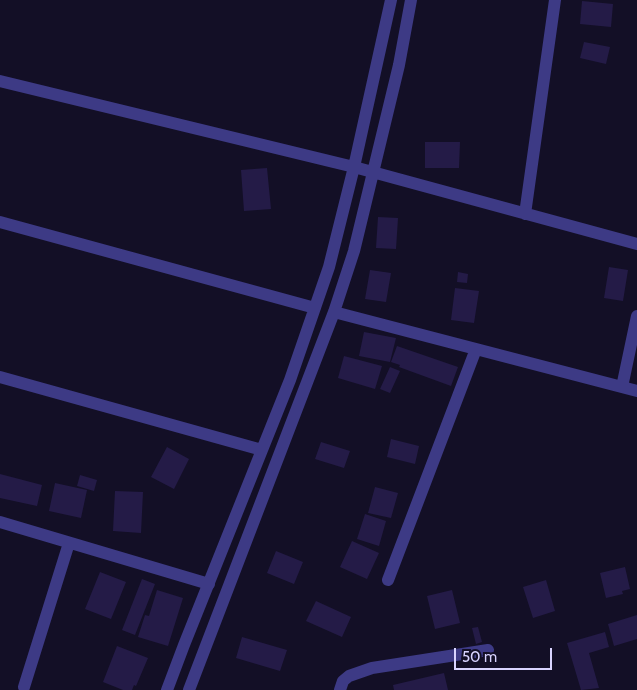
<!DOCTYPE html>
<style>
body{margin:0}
#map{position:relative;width:637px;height:690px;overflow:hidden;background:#130f26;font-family:Cabin,sans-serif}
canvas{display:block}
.scale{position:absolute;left:454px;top:648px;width:98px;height:22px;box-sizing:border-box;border:2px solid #d9d4ff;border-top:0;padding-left:6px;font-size:15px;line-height:18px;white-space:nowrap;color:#d9d4ff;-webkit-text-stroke:4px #130f26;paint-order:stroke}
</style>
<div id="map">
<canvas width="637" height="690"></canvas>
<div class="scale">50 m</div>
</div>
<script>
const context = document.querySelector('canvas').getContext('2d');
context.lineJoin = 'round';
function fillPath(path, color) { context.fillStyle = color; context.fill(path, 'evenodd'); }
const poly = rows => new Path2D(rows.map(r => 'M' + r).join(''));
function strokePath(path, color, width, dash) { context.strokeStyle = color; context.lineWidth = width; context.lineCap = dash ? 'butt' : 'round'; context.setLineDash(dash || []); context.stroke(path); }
fillPath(poly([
 [582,1,613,4,611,27,580,24],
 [584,42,610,47,606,64,580,58],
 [425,142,460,142,459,168,425,168],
 [267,168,271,209,244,211,241,170],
 [378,217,398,218,396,249,376,248],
 [609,267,628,270,623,301,604,298],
 [370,270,391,273,386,302,365,299],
 [458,272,468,274,467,283,457,282],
 [455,288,479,291,474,323,451,320],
 [364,332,396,338,390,362,359,356],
 [397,346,458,367,451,386,399,367,400,365,391,362],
 [344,356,382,366,375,389,338,378],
 [390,367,400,371,390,393,380,389],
 [391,439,419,446,415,464,387,457],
 [321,442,350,451,344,468,315,459],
 [167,447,189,459,174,489,151,477],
 [0,474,42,485,37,506,0,498],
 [80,475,97,480,94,491,77,486],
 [55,483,87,490,81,518,49,511],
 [375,487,398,493,391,518,368,513],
 [115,491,143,492,141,533,113,531],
 [365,514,386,521,379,546,357,539],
 [352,541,379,553,367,579,340,567],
 [276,551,303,562,294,584,267,573],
 [625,567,630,589,622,591,623,594,606,598,600,573],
 [100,572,126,582,111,619,85,609],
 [142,579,155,584,135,635,122,630],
 [546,580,555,611,533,618,523,587],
 [157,590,183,598,168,646,138,637,145,615,149,616],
 [452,590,460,623,435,629,427,596],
 [316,601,351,617,342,637,306,621],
 [637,615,637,639,614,646,608,624],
 [478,627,482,642,476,644,472,628],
 [605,632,609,647,589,653,599,688,581,690,567,643],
 [242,637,287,650,280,671,236,658],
 [117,646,148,658,136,686,134,685,132,690,123,690,103,682],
 [444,673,448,690,394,690,393,685]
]), '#241b47');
strokePath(poly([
 [0,81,354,167,637,244],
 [525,214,555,0],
 [0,222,315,308],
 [334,312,637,391],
 [0,377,262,450],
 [622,387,637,316],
 [0,522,209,584],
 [388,580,476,349],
 [24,687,69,543],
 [167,690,184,645,290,380,329,267,354,167,391,0],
 [189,690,334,312,354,251,399,65,411,0],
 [340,690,343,681,349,676,372,668,488,650]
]), '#3d3a85', 12);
</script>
